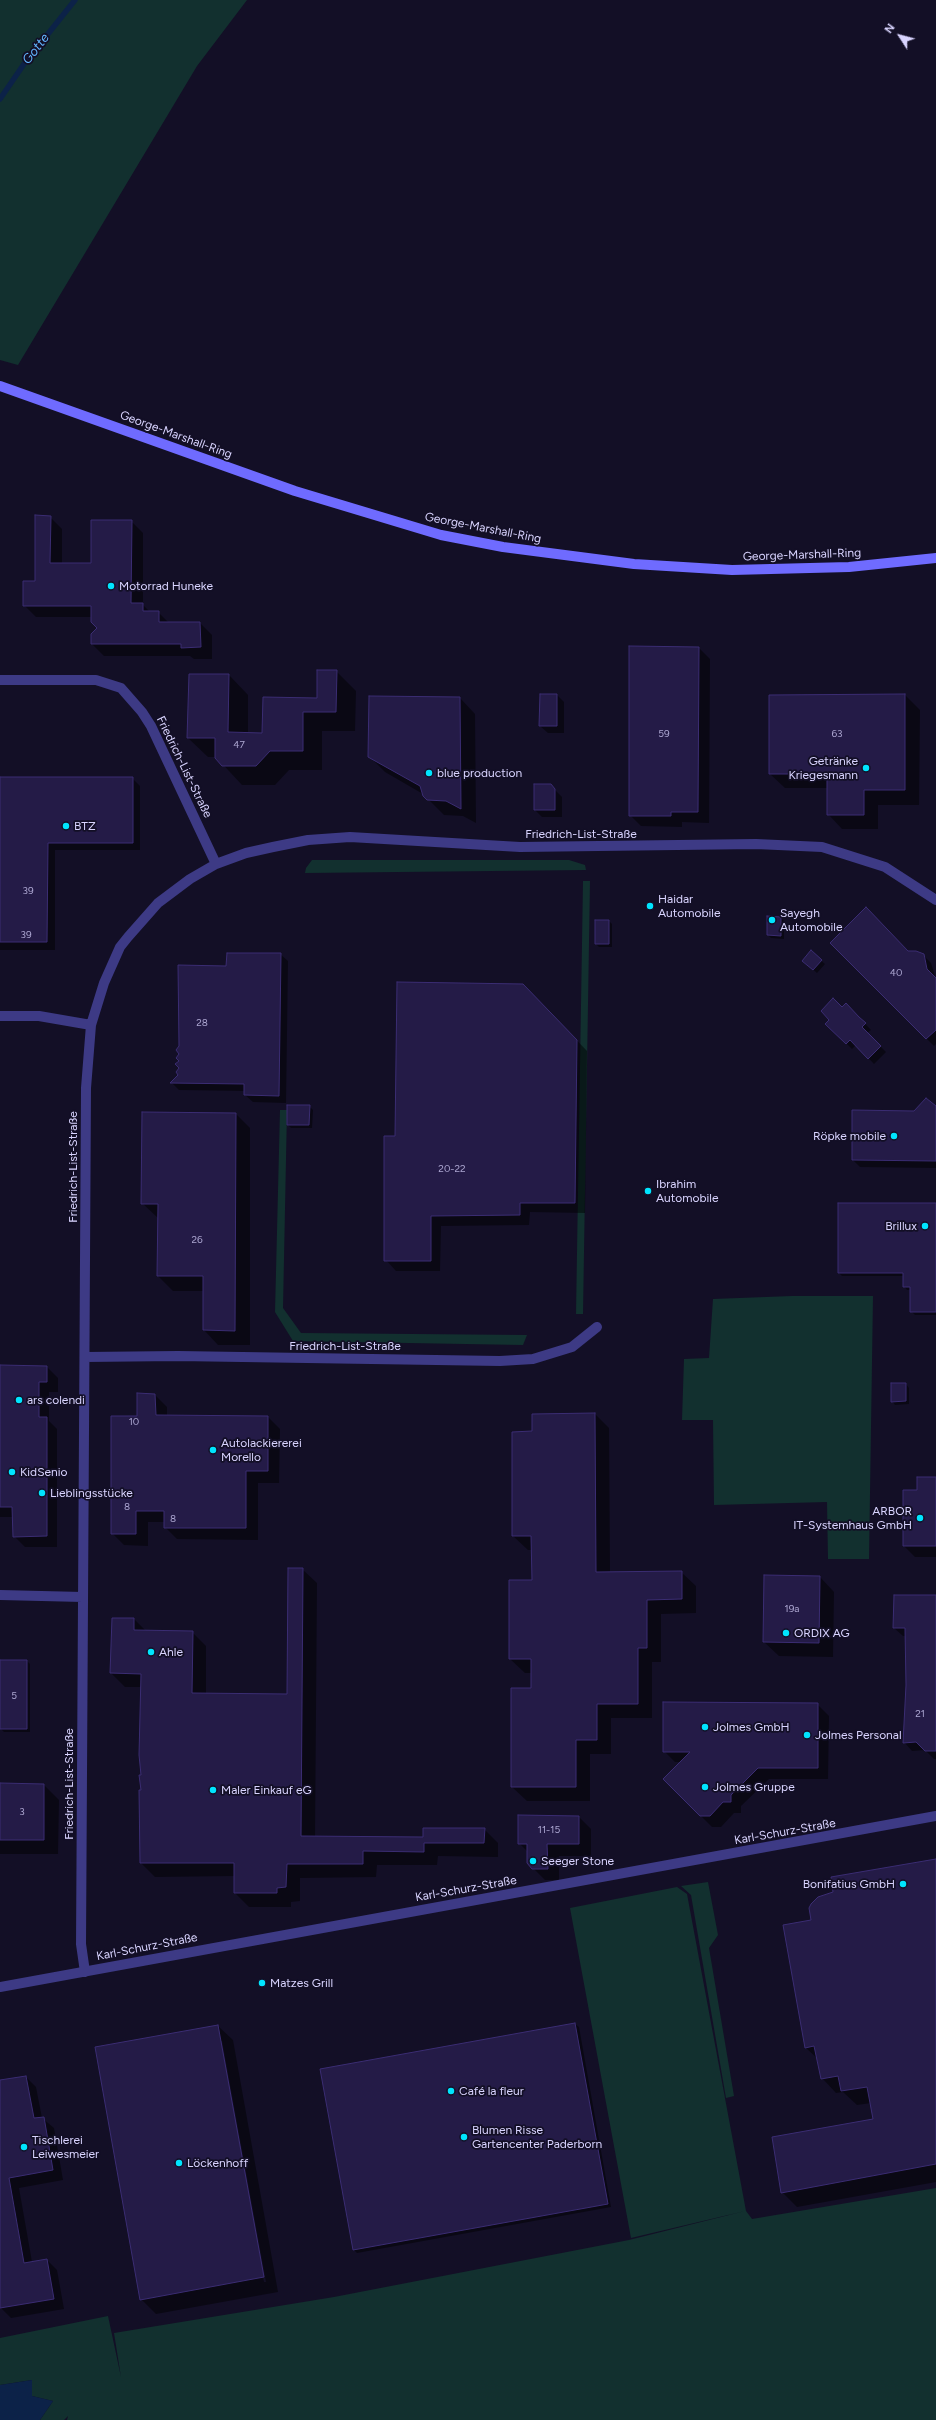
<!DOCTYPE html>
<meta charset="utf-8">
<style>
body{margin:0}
#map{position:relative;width:936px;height:2420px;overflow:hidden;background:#130f26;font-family:Figtree,sans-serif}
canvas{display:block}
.north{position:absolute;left:880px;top:16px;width:40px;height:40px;-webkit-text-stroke:3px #130f26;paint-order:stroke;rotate:306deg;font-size:11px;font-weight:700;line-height:16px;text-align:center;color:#d9d4ff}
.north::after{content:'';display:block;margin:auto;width:14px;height:18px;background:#d9d4ff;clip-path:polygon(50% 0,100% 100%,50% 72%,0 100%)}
</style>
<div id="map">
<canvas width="936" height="2420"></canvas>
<div class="north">N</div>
</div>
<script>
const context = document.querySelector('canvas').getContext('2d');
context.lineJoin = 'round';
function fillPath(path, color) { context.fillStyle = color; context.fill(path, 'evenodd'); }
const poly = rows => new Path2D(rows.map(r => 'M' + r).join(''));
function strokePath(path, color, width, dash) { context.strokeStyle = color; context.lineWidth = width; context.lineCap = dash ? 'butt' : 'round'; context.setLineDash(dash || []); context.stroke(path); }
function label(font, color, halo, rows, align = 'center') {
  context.font = font + ' Figtree,sans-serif'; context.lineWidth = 3.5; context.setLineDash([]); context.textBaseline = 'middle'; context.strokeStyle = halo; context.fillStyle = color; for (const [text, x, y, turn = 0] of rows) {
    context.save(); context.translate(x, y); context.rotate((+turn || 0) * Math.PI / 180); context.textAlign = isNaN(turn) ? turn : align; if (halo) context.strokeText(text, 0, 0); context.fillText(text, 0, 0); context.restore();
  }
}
fillPath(poly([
 [0,0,247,0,197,66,18,365,0,360],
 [312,860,569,860,585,865,586,870,305,873,306,868],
 [583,881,590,881,583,1314,576,1314],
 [280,1110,287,1110,283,1308,301,1333,527,1335,523,1345,293,1341,275,1312],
 [792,1296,873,1296,869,1559,828,1559,827,1502,714,1505,713,1420,682,1420,684,1359,709,1358,713,1299],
 [708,1882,718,1935,709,1948,734,2096,726,2098,691,1895,681,1886],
 [677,1887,687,1894,746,2211,752,2219,936,2188,936,2420,67,2420,68,2416,64,2420,40,2420,53,2401,32,2396,32,2380,0,2385,0,2338,108,2316,121,2377,114,2333,334,2297,629,2240,745,2211,631,2238,570,1908]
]), '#12302f');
fillPath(poly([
 [32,2380,32,2396,53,2401,40,2420,0,2420,0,2385]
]), '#0c2248');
fillPath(poly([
 [50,517,62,529,62,564,92,564,131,521,143,533,143,605,150,612,158,612,169,623,200,623,212,635,212,659,194,659,190,656,104,656,92,644,98,628,92,617,36,617,24,605,36,582],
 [630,647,699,648,710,659,709,823,682,822,682,827,641,826,630,815],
 [336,671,356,691,355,731,322,731,322,770,289,770,275,785,242,785,216,757,208,757,188,738,229,675,248,695,248,733,263,734,318,699],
 [557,695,564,702,564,733,548,733,540,726],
 [905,695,920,710,919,805,878,805,878,829,842,829,828,814,828,788,785,788,770,774],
 [460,698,475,714,476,823,463,816,444,815,423,794,385,772,369,756],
 [0,778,132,778,140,786,140,850,55,850,55,950,0,950],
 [550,785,562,797,562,817,542,817,535,810],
 [781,918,784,921,784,939,771,938,768,935],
 [609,921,612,924,612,947,599,947,596,944],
 [831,943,923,955,931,963,936,979,936,1044,934,1046],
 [811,952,825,964,817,973,807,964],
 [280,954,288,961,286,1103,253,1102,245,1095,245,1091,179,1090,172,1083,180,1075,181,1053,227,967],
 [533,995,587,1051,585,1213,530,1212,529,1225,441,1226,440,1271,396,1271,386,1260,396,1137],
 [846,1004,871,1030,867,1033,886,1052,874,1064,856,1045,852,1049,832,1029,830,1020],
 [309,1106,313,1110,312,1128,291,1128,288,1125],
 [936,1108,936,1168,860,1167,853,1160,915,1112],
 [236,1114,250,1128,250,1345,218,1345,204,1330,204,1291,173,1291,158,1276,158,1218,142,1203],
 [936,1204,936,1315,915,1315,911,1311,911,1290,907,1290,904,1286,904,1276,842,1276,839,1273],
 [0,1366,47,1367,58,1378,58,1392,49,1392,49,1421,57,1429,57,1547,25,1547,14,1536,13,1517,0,1517],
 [906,1384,909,1388,909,1404,895,1405,892,1401],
 [155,1395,167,1407,167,1416,268,1417,280,1429,279,1483,258,1483,258,1540,177,1539,165,1527,165,1522,148,1522,148,1546,124,1545,112,1533,138,1417],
 [595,1414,609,1428,610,1573,681,1572,696,1586,696,1613,661,1614,661,1662,652,1662,652,1718,611,1718,611,1754,590,1754,590,1801,527,1801,512,1787,532,1689,532,1673,525,1673,510,1659,533,1581,533,1550,528,1550,513,1536,533,1432,533,1415],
 [936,1479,936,1557,915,1557,904,1546,918,1491],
 [302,1569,317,1583,315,1838,424,1838,484,1829,498,1843,498,1857,438,1856,437,1865,377,1865,376,1877,300,1878,300,1901,291,1902,291,1907,249,1907,235,1893,235,1876,155,1877,141,1863,142,1687,125,1687,111,1673,134,1619,146,1631,192,1632,206,1646,206,1694,288,1695],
 [820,1577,834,1592,833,1657,779,1656,764,1642],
 [936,1596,936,1759,934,1759,925,1750,912,1751,904,1742,907,1685,906,1636,903,1636,894,1628],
 [27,1661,30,1664,30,1732,4,1732,0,1728],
 [817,1704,829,1716,828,1779,769,1779,741,1806,741,1813,734,1813,721,1827,712,1827,664,1779,681,1762,675,1762,664,1751],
 [0,1785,44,1785,59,1800,58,1854,0,1854],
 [579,1817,591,1829,591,1856,559,1856,559,1880,545,1880,533,1868,528,1852,519,1843],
 [936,1860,936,2182,797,2207,782,2192,874,2120,871,2103,857,2105,843,2092,836,2093,822,2078,818,2059,806,2048,812,1920],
 [575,2024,579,2027,611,2207,357,2253,354,2250],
 [218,2026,233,2040,278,2292,156,2314,141,2299],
 [220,2041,222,2041,266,2282,264,2282],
 [26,2077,36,2087,42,2118,54,2128,63,2180,19,2188,32,2262,47,2260,57,2270,64,2309,11,2318,1,2308,0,2302,0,2081]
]), '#0007');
strokePath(poly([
 [0,99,24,64,75,0]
]), '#0c2248', 5.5);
const building = poly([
 [35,515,51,516,50,563,91,563,91,520,132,520,131,603,143,603,143,611,159,611,159,622,200,622,201,647,181,648,181,644,91,644,91,634,97,628,91,622,91,606,23,606,23,581,35,581,35,515],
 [629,646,699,647,698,812,671,812,671,816,629,816,629,646],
 [317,670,337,670,336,712,303,712,303,751,270,751,256,766,222,766,215,758,215,738,187,738,189,674,229,674,228,732,262,733,263,697,317,698,317,670],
 [540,694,557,694,557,726,539,726,540,694],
 [905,694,905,790,864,790,864,815,827,815,827,774,769,774,769,695,905,694],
 [369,696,460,697,461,809,446,801,427,800,423,796,420,786,368,757,369,696],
 [0,777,133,777,133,843,48,843,47,942,0,942,0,777],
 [534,784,551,784,555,789,555,810,534,810,534,784],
 [866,907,908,951,916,951,924,954,927,969,936,978,936,1030,926,1039,830,943,866,907],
 [767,916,781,917,781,936,767,935,767,916],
 [595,920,609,920,609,944,595,944,595,920],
 [811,950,822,960,813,970,802,961,811,950],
 [227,953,281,953,279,1096,244,1095,244,1084,170,1083,178,1075,176,1072,179,1068,175,1064,179,1061,176,1058,179,1054,176,1050,179,1046,178,965,226,966,227,953],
 [397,982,523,984,577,1040,575,1203,520,1203,520,1215,431,1216,431,1261,384,1261,384,1136,395,1136,397,982],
 [833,998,842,1007,846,1003,859,1017,866,1023,862,1027,881,1046,868,1059,850,1040,846,1044,825,1024,829,1020,821,1011,833,998],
 [926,1098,936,1106,936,1161,852,1160,852,1110,914,1111,926,1098],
 [287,1105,310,1105,309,1125,287,1125,287,1105],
 [142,1112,236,1113,235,1331,203,1330,203,1276,157,1276,158,1204,141,1204,142,1112],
 [838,1203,936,1203,936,1312,910,1312,910,1287,903,1287,903,1273,838,1273,838,1203],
 [0,1365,47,1366,47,1382,39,1382,39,1417,47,1417,47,1536,13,1537,12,1507,0,1507,0,1365],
 [891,1383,906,1383,906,1401,891,1402,891,1383],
 [137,1393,155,1394,156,1415,268,1416,268,1471,246,1471,246,1528,164,1528,164,1511,136,1511,136,1534,111,1534,111,1416,137,1416,137,1393],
 [595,1413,596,1572,682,1571,682,1599,647,1600,647,1648,638,1648,638,1704,597,1704,597,1740,576,1740,576,1787,511,1787,511,1688,531,1688,531,1659,509,1659,509,1580,532,1580,531,1536,512,1536,512,1432,532,1431,532,1414,595,1413],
 [917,1477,936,1477,936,1546,903,1546,903,1490,917,1490,917,1477],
 [288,1568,303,1568,301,1836,423,1837,423,1828,485,1828,484,1843,424,1843,424,1852,363,1851,363,1864,287,1864,286,1887,277,1888,277,1893,234,1893,234,1863,140,1863,139,1790,141,1790,139,1775,141,1775,139,1755,141,1674,110,1673,112,1618,134,1618,134,1630,193,1631,192,1693,287,1694,288,1568],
 [764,1575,820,1576,819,1643,763,1642,764,1575],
 [894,1595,936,1595,936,1751,925,1751,916,1742,903,1743,906,1685,905,1628,893,1628,894,1595],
 [0,1660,27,1660,27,1729,0,1729,0,1660],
 [663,1702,818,1703,818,1768,758,1768,731,1795,731,1802,723,1802,710,1816,700,1816,663,1779,690,1752,663,1752,663,1702],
 [0,1783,44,1784,44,1840,0,1840,0,1783],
 [518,1815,579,1816,579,1844,547,1844,548,1869,532,1869,527,1863,527,1844,518,1844,518,1815],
 [936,1859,936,2164,781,2193,772,2137,873,2119,867,2087,841,2091,838,2076,821,2079,814,2046,805,2048,783,1925,811,1920,809,1908,811,1904,818,1897,833,1892,831,1877,936,1859],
 [575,2023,608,2204,353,2250,320,2069,575,2023],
 [218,2025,264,2277,140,2300,95,2047,218,2025],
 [26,2076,34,2118,44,2117,53,2170,9,2178,24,2263,47,2259,54,2299,0,2308,0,2080,26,2076]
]);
fillPath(building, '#241b47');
strokePath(building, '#3b2d73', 1);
strokePath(poly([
 [0,680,96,680,121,688,142,712,151,726,216,864],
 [0,1016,39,1016,91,1025],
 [85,1357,178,1356,500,1361,533,1359,572,1347,597,1327],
 [0,1595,83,1597],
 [85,1972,81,1944,86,1088,91,1025,104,983,120,947,128,937,158,903,190,879,216,864,246,853,273,847,308,840,350,837,520,847,756,844,822,847,885,867,936,900],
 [0,1987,936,1816]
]), '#3d3a85', 10);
strokePath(poly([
 [0,386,295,491,441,535,503,547,634,564,732,570,849,567,936,558]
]), '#6f6bff', 10);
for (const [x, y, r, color] of [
 [111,586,4,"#00e5ff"],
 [866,768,4,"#00e5ff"],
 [429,773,4,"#00e5ff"],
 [66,826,4,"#00e5ff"],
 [650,906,4,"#00e5ff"],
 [772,920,4,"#00e5ff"],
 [894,1136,4,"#00e5ff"],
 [648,1191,4,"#00e5ff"],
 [925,1226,4,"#00e5ff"],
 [19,1400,4,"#00e5ff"],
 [213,1450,4,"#00e5ff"],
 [12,1472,4,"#00e5ff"],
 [42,1493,4,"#00e5ff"],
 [920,1518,4,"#00e5ff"],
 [786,1633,4,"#00e5ff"],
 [151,1652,4,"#00e5ff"],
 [705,1727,4,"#00e5ff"],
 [807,1735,4,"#00e5ff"],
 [705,1787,4,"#00e5ff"],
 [213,1790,4,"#00e5ff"],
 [533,1861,4,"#00e5ff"],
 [903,1884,4,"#00e5ff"],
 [262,1983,4,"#00e5ff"],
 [451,2091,4,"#00e5ff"],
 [464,2137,4,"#00e5ff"],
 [24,2147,4,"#00e5ff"],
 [179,2163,4,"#00e5ff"]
]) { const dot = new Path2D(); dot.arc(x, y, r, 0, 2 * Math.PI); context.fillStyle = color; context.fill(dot); strokePath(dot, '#130f26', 1.5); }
label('10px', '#aca6d1', null, [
 ["59",664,734],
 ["63",837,734],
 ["47",239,745],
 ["39",28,891],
 ["39",26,935],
 ["40",896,973],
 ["28",202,1023],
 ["20-22",452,1169],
 ["26",197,1240],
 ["10",134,1422],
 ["8",127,1507],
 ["8",173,1519],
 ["19a",792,1609],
 ["5",14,1696],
 ["21",920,1714],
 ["3",22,1812],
 ["11-15",549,1830]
]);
label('12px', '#d9d4ff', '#130f26', [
 ["George-Marshall-Ring",176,435,20],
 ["George-Marshall-Ring",483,528,11],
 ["George-Marshall-Ring",802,555,-2],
 ["Friedrich-List-Straße",184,767,64],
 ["Friedrich-List-Straße",581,834],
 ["Friedrich-List-Straße",73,1167,-90],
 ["Friedrich-List-Straße",345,1346],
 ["Friedrich-List-Straße",69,1784,-90],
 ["Karl-Schurz-Straße",785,1832,-10],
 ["Karl-Schurz-Straße",466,1889,-10],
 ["Karl-Schurz-Straße",147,1947,-11]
]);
label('12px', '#d9d4ff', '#130f26', [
 ["Motorrad Huneke",119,586],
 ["Getränke",858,761,"right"],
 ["Kriegesmann",858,775,"right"],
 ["blue production",437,773],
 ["BTZ",74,826],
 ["Haidar",658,899],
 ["Automobile",658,913],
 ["Sayegh",780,913],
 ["Automobile",780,927],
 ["Röpke mobile",886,1136,"right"],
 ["Ibrahim",656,1184],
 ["Automobile",656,1198],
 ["Brillux",917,1226,"right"],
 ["ars colendi",27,1400],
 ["Autolackiererei",221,1443],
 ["Morello",221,1457],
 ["KidSenio",20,1472],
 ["Lieblingsstücke",50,1493],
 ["ARBOR",912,1511,"right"],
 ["IT-Systemhaus GmbH",912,1525,"right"],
 ["ORDIX AG",794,1633],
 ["Ahle",159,1652],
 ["Jolmes GmbH",713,1727],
 ["Jolmes Personal",815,1735],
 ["Jolmes Gruppe",713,1787],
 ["Maler Einkauf eG",221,1790],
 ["Seeger Stone",541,1861],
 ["Bonifatius GmbH",895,1884,"right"],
 ["Matzes Grill",270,1983],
 ["Café la fleur",459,2091],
 ["Blumen Risse",472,2130],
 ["Gartencenter Paderborn",472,2144],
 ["Tischlerei",32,2140],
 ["Leiwesmeier",32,2154],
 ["Löckenhoff",187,2163]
], 'left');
label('italic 13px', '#62b6ff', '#130f26', [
 ["Gotte",36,49,-52]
]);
</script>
